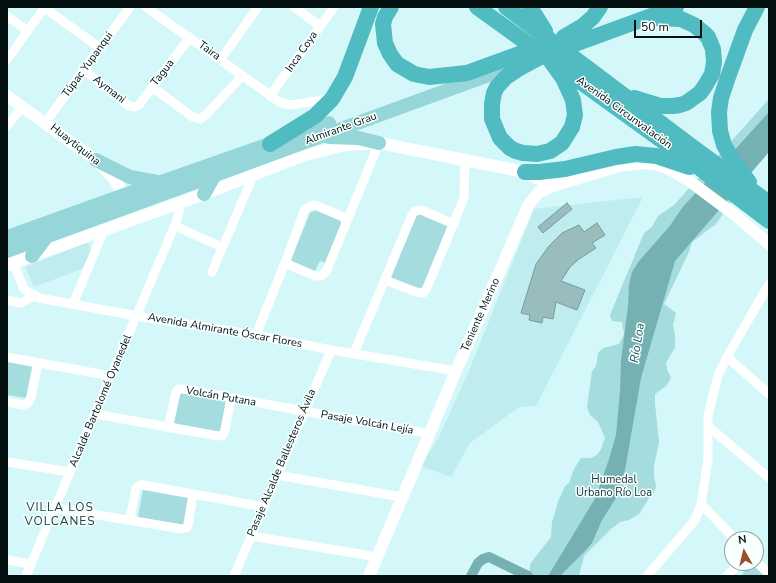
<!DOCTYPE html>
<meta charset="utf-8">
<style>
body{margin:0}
#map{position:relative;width:776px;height:583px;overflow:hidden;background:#d4f8f9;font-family:"Nunito Sans",sans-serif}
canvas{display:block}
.frame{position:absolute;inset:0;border:8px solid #041010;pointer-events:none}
.north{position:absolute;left:724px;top:531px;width:40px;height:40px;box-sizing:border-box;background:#f8ffff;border:1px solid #969f9f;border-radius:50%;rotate:352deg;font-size:11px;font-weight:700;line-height:16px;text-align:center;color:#041010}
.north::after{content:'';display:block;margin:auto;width:14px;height:18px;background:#965127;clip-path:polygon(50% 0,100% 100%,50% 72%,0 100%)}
.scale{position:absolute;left:634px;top:20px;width:68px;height:18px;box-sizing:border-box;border:2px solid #041010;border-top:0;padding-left:5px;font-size:12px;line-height:14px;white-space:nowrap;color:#041010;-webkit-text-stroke:3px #f8ffff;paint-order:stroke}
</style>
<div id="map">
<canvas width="776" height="583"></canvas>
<div class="frame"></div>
<div class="north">N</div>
<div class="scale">50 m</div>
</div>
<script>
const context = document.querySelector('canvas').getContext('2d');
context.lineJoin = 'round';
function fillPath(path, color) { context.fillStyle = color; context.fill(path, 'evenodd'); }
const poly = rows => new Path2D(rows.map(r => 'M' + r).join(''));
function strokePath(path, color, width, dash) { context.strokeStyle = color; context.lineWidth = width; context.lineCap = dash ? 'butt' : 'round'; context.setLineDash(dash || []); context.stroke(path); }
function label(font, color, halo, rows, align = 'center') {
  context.font = font + ' "Nunito Sans",sans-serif'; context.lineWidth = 3; context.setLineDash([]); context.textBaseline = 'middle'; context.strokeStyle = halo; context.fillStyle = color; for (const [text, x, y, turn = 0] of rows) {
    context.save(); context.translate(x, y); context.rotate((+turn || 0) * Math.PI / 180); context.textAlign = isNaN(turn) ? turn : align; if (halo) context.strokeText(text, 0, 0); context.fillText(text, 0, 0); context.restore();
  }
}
fillPath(poly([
 [643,197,536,406,519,407,470,443,451,477,421,466,439,437,468,373,534,209],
 [88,242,91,251,84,268,34,287,25,267]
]), '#bfecee');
fillPath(poly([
 [769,99,769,147,716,224,692,242,689,252,664,304,676,313,673,325,675,335,675,347,666,363,667,369,671,378,666,386,655,394,655,403,659,442,654,466,654,477,656,486,653,494,648,500,639,514,629,520,620,522,611,529,584,556,579,576,529,576,530,564,551,537,552,522,559,499,565,486,569,483,574,469,581,458,591,458,597,455,601,449,605,438,598,422,590,415,587,407,592,371,596,366,598,353,603,348,619,344,624,334,622,322,612,321,610,315,644,233,652,227,658,216,674,205],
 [319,209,338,217,342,225,326,263,320,261,313,275,289,265,310,213],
 [417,213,448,225,422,290,391,278],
 [7,362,32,367,26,398,7,395],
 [181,391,226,400,220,432,174,423],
 [143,490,188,498,183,525,138,517],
 [749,563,751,563,764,576,741,576]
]), '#a5dcde');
fillPath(poly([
 [769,112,769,152,675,261,641,378,625,470,616,498,602,520,592,543,585,551,560,576,548,576,596,497,609,459,616,435,620,391,621,361,628,306,629,285,632,272,639,261,669,227,682,208]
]), '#75b0b2');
strokePath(poly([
 [471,576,478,563,483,559,489,557,528,576]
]), '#75b0b2', 10);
const building = poly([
 [567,203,572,209,543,233,538,227,567,203],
 [597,223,605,235,592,243,596,248,579,259,570,267,561,281,585,290,577,310,556,302,553,319,543,317,542,323,529,320,530,315,521,313,536,264,549,246,562,233,579,225,584,232,597,223]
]);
fillPath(building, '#99bcbd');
strokePath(building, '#789b9c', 1);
strokePath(poly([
 [43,7,100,48],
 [146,7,281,103,291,105,330,99],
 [294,7,320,26],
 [7,16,28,31],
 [221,59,258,7],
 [7,60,44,8],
 [84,70,129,106,135,107,139,105,190,37],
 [152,87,193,117,200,119,206,115,242,76],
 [270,96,334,7],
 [45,123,130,7],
 [7,126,22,107],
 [175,226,222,247],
 [13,263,24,289,39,298,137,316,256,335,331,350,456,371],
 [285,263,315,276,321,276,326,272,379,143],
 [212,272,254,174],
 [385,280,416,292,423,293,426,290,464,198,465,160],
 [7,300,21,303,34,296],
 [73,304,104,230],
 [256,335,285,263,305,209,310,206,315,205,348,219],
 [354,353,412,215,415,211,421,210,454,224],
 [7,357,111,376],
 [727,357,769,394],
 [7,402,23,405,28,403,31,397,38,363],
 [95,414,218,436,223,435,225,430,231,399],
 [708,426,769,478],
 [168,428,176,392,179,389,183,389,430,434],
 [7,462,70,472],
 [277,475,402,497],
 [701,504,735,539],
 [55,508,182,529,186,528,188,526,193,494],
 [130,520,136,488,140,485,144,485,264,507],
 [251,536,377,557],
 [7,560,31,564],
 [756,561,769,574],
 [26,576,177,220,181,202],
 [234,576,331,350],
 [647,576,695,520,701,504,708,460,708,415,718,375,727,357,769,284],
 [727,576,739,563]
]), '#fff', 9);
strokePath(poly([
 [7,96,96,160,115,180,128,202],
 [7,265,204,194,305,155,346,145,379,143,525,172,546,183,556,185],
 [369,576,456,371,529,204,539,192,556,185,619,166,643,163,659,165,673,171,688,180,735,215,769,244]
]), '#fff', 12);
strokePath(poly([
 [329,137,358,138,379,143],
 [96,160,130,177,157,182],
 [204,194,214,176],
 [7,237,124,195,329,123],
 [7,251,519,64],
 [32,256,47,236]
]), '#96d6d9', 14);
strokePath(poly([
 [391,7,385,17,383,24,385,43,390,54,397,64,414,74,429,77,467,73,541,46],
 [477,7,689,160,769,221],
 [506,7,695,149,769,203],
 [530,7,545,31],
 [564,37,583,26,593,17,600,7],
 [550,60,563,78,573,100,575,115,572,127,562,143,550,151,537,154,523,153,516,151,510,148,500,138,492,119,492,104,494,93,497,87,506,77,518,69,542,56,676,7],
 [634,98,660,106,673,106,680,105,686,103,700,93,705,86,712,74,714,62,713,49,708,37,704,33,694,25,681,19,656,18],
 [270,144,307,121,315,116,332,99,345,77,371,7],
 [525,172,539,172,565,169,616,157,636,154,656,156,689,167],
 [749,182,733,161,724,145,720,131,719,112,721,98,728,77,745,30,757,7]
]), '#50bbc0', 16);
label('11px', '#041010', '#f8ffff', [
 ["Taira",209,51,36],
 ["Inca Coya",302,52,-55],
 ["Túpac Yupanqui",88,65,-54],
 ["Tagua",163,73,-53],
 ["Aymani",109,90,38],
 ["Avenida Circunvalación",624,113,36],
 ["Almirante Grau",341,129,-20],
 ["Huaytiquina",75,145,38],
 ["Teniente Merino",481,315,-66],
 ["Avenida Almirante Óscar Flores",225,331,10],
 ["Volcán Putana",221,397,10],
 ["Alcalde Bartolomé Oyanedel",101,401,-67],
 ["Pasaje Volcán Lejía",367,423,10],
 ["Pasaje Alcalde Ballesteros Ávila",282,463,-67]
]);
label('11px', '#0f2e30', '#f8ffff', [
 ["Humedal",614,480],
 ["Urbano Río Loa",614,493]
]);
label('italic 12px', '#1e5254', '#f8ffff', [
 ["Río Loa",638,343,-81]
]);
context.letterSpacing = '1px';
label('12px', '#204041', '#f8ffff', [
 ["VILLA LOS",60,508],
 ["VOLCANES",60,522]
]);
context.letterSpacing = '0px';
</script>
